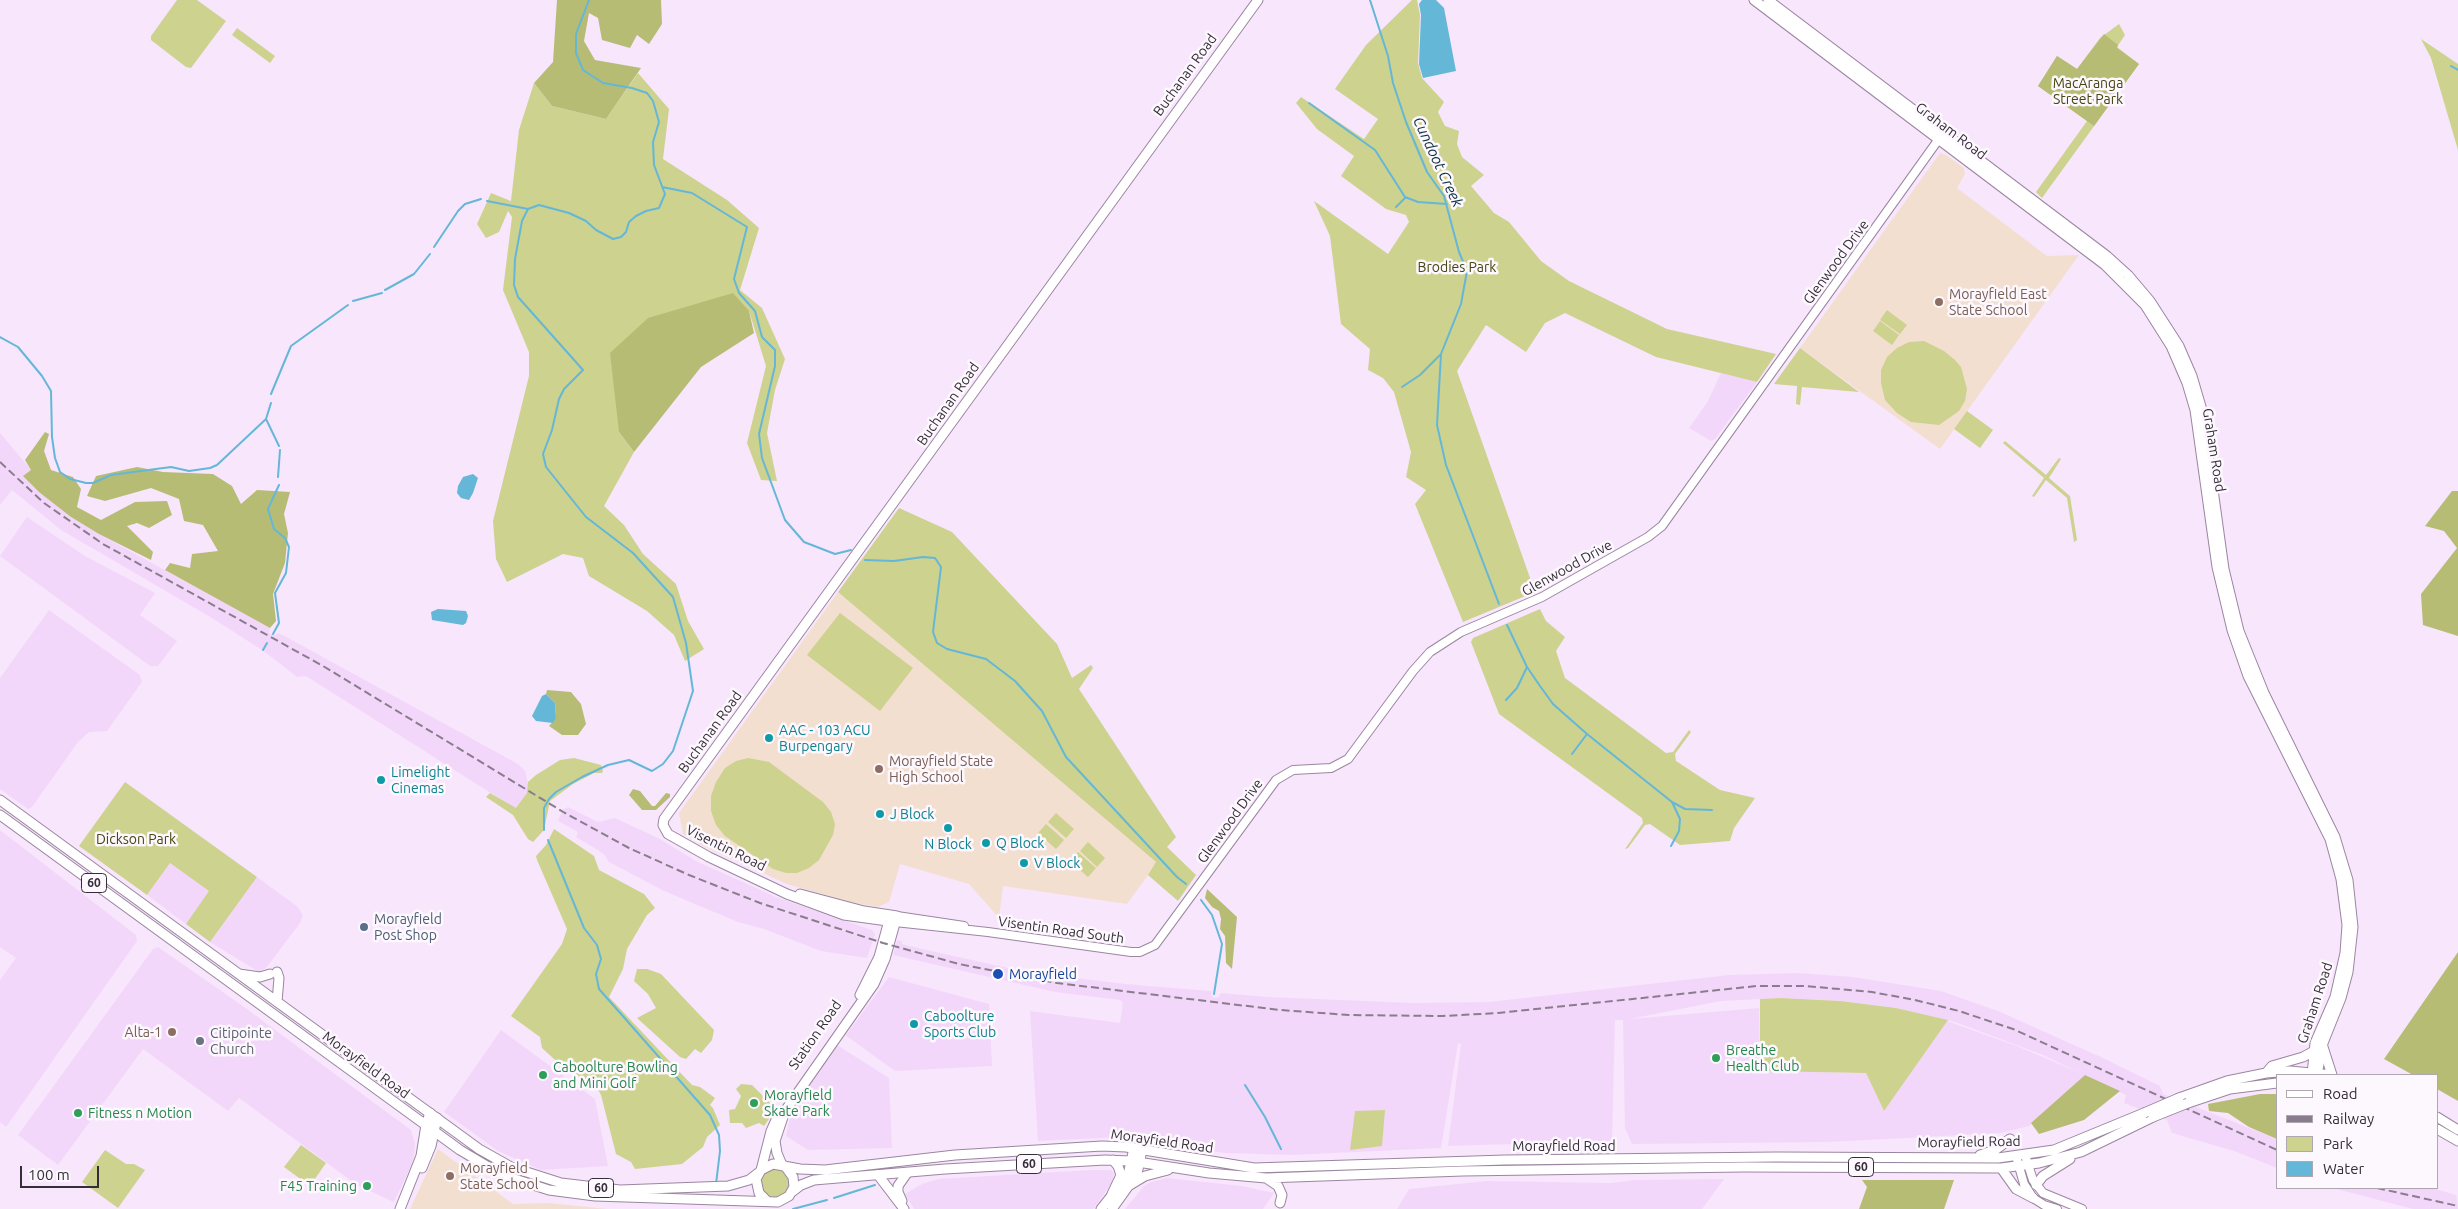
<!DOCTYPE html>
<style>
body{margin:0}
#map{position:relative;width:2458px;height:1209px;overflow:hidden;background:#f8e6fd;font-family:Ubuntu,sans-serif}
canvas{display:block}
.legend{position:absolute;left:2276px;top:1074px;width:162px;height:115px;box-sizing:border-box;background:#fdf8fe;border:1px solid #ada7af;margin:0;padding:6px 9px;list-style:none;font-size:15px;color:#352d38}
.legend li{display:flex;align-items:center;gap:10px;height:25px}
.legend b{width:25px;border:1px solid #ada7af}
.scale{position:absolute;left:20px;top:1166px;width:79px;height:22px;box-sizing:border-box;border:2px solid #352d38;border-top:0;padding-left:6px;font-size:15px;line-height:18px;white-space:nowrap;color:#352d38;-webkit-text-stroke:4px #fdf8fe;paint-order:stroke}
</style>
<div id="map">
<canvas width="2458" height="1209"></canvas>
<ul class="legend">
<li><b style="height:6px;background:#fff"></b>Road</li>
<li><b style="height:6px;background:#897d8d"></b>Railway</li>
<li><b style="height:14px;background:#cdd28e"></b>Park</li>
<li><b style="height:14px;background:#64b7d7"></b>Water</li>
</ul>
<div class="scale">100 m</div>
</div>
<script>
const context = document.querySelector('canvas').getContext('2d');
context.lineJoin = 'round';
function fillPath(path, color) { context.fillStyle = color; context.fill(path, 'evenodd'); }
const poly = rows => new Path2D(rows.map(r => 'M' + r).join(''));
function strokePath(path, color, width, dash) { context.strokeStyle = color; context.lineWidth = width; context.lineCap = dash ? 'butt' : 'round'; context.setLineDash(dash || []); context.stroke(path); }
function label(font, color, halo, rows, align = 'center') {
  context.font = font + ' Ubuntu,sans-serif'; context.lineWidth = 5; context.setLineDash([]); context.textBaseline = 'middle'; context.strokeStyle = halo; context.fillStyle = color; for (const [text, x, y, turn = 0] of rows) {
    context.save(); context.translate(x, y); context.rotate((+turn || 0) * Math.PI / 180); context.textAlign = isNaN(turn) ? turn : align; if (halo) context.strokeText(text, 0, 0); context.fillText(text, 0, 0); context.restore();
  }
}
fillPath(poly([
 [1721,373,1757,382,1715,439,1711,441,1689,428,1708,401],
 [0,433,71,517,99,534,270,628,269,633,274,635,279,633,518,764,525,771,529,788,524,800,516,809,306,676,297,677,265,652,212,618,61,530,12,490,0,505],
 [27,517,85,556,155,593,140,615,177,641,158,666,150,666,0,556],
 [49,610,140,675,142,682,107,731,89,732,78,742,32,807,28,809,0,789,0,678],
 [568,807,598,822,615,818,658,838,696,861,776,897,872,930,875,934,867,958,821,951,764,929,738,922,664,891,609,862,604,854,576,837,578,832,558,821,562,810],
 [0,830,136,935,137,941,6,1127,0,1122,0,980,16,958,0,947],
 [170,863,210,891,186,924,147,895],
 [257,877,298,907,303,916,300,923,266,968,259,972,210,942],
 [897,940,902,941,902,944,922,949,1026,972,1125,984,1211,991,1212,997,1218,998,1221,993,1268,997,1414,1003,1489,1002,1729,975,1797,973,1853,977,1941,991,1998,1011,2103,1058,2160,1086,2163,1094,2277,1139,2277,1168,2234,1151,2172,1133,2167,1120,2124,1103,2126,1095,2085,1075,2029,1126,2001,1133,1829,1142,1632,1144,1625,1128,1623,1020,1615,1020,1612,1141,1448,1146,1461,1044,1458,1043,1441,1148,1292,1155,1224,1153,1123,1137,1038,1141,1030,1011,1120,1023,1123,1003,1120,1000,1055,992,893,955],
 [1781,998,1840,1001,1896,1008,1955,1022,2043,1055,2080,1073,2017,1046,1947,1021,1884,1111,1866,1073,1760,1071,1759,1008,1630,1019,1721,1001],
 [158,947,240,1004,411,1130,415,1143,414,1156,411,1166,394,1202,357,1185,239,1098,228,1111,143,1049,58,1165,18,1135,153,949],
 [889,977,989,1004,992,1066,895,1071,848,1037,846,1035],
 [501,1030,595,1099,608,1166,541,1170,498,1151,444,1112],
 [837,1045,889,1078,892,1148,808,1150,786,1136,792,1109],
 [1090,1170,1111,1170,1114,1173,1112,1183,1093,1209,914,1209,905,1194,922,1184,938,1179],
 [1167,1178,1242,1186,1274,1193,1263,1209,1125,1209,1144,1186,1151,1182],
 [1724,1179,1702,1209,1397,1209,1409,1189,1487,1181,1611,1183,1635,1180],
 [2333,1188,2432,1188,2456,1195,2458,1209,2413,1209]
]), '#f3d7fa');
fillPath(poly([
 [1940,153,1946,155,1964,168,1965,174,1957,188,2047,256,2079,255,1940,449,1800,348],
 [838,592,1157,863,1127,904,1003,886,999,918,969,884,900,864,889,902,878,907,849,902,787,884,703,846,683,834,679,813],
 [438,1149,513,1204,548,1203,608,1209,410,1209]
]), '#f3dfd0');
fillPath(poly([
 [177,0,197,0,226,21,191,68,186,67,151,40,151,36],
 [1412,0,1417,0,1420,15,1418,63,1422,78,1444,102,1438,112,1445,126,1459,131,1457,144,1462,157,1484,175,1471,186,1494,213,1509,222,1541,261,1569,281,1667,329,1776,354,1757,382,1656,357,1565,313,1545,323,1526,352,1486,325,1457,371,1535,592,1463,622,1415,504,1426,490,1406,477,1411,452,1394,392,1383,378,1368,370,1370,349,1341,324,1330,236,1314,201,1388,254,1409,222,1406,215,1386,209,1341,176,1354,156,1317,129,1296,103,1301,97,1364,139,1378,119,1335,89,1366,45],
 [2119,24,2125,35,2117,47,2139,64,2042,198,2036,192,2087,121,2038,86,2057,56,2077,69,2100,38],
 [237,28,275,56,270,63,232,35],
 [2421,39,2458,64,2458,150,2431,58],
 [638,73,669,109,663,159,727,200,759,228,740,290,762,308,785,359,775,390,767,433,777,481,761,480,747,443,766,366,749,311,619,432,634,452,604,506,624,525,643,554,676,584,688,621,704,649,685,661,674,635,647,611,589,576,583,558,563,554,507,582,496,559,493,521,529,376,529,352,503,290,512,217,508,211,499,232,486,238,477,224,491,193,511,201,519,130,534,83,552,106,606,119],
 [1887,310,1907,325,1900,334,1880,320],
 [1880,321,1899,335,1892,345,1873,331],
 [1924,341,1944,351,1955,360,1961,367,1967,389,1965,401,1959,411,1939,425,1911,422,1897,413,1885,400,1881,383,1881,370,1887,357,1897,348,1909,342],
 [1800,348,1859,392,1802,387,1800,405,1796,404,1797,386,1774,384],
 [1967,411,1993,430,1980,448,1954,429],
 [2005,441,2046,475,2059,458,2061,459,2049,478,2070,496,2077,540,2074,542,2067,498,2046,480,2034,497,2032,496,2044,478,2003,443],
 [899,508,952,532,1057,644,1072,678,1091,665,1093,668,1079,689,1176,837,1167,847,1196,875,1178,901,1148,875,1156,862,838,592],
 [1540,609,1546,621,1565,637,1556,651,1565,678,1666,753,1673,752,1689,730,1691,732,1675,754,1676,761,1720,790,1755,798,1734,828,1730,841,1680,845,1650,824,1645,825,1628,848,1625,849,1643,823,1642,818,1499,714,1471,642,1473,638],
 [840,613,913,668,880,711,807,655],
 [574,758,601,765,603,771,602,773,594,773,573,784,550,801,544,830,533,842,528,839,513,815,486,797,490,793,516,808,527,793,528,782,536,775,560,760],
 [748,758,769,762,823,802,831,812,835,824,833,835,819,860,809,868,797,873,786,873,773,869,725,836,716,825,711,811,711,796,716,782,725,768,736,761],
 [125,782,257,877,210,942,186,924,209,891,170,863,147,895,79,846],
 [1056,813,1074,829,1066,838,1048,822],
 [1046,824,1064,840,1056,849,1038,833],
 [554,829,594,856,599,870,644,894,655,908,647,915,627,949,623,969,609,997,692,1085,700,1087,715,1098,710,1105,713,1108,720,1125,707,1137,703,1147,682,1164,635,1169,631,1162,616,1154,601,1095,596,1086,564,1068,542,1048,540,1037,511,1016,562,944,567,929,537,860,536,856,546,845],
 [1088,842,1105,858,1097,867,1080,851],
 [1078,852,1096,868,1088,877,1070,861],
 [637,969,647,969,661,974,714,1030,712,1040,701,1053,695,1049,686,1059,680,1057,637,1018,656,1008,648,994,634,981],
 [1781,998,1840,1001,1896,1008,1948,1020,1884,1111,1866,1073,1760,1071,1760,999],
 [741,1084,752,1085,776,1109,764,1126,759,1123,746,1128,742,1123,730,1123,729,1110,735,1109,741,1096,736,1089],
 [1385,1110,1382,1146,1350,1150,1355,1111],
 [301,1145,326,1163,310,1186,284,1167],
 [105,1150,126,1164,134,1164,145,1170,118,1208,82,1182],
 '761 1183a14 14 0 1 1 28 0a14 14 0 1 1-28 0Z'
]), '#cdd28e');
fillPath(poly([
 [557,0,661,0,662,24,649,44,637,35,630,48,602,40,598,18,589,13,584,41,595,60,641,68,606,119,552,106,534,83,553,62],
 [2104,34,2118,45,2117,48,2139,64,2094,126,2038,86,2057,56,2077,69],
 [733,293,749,311,754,333,701,367,634,452,619,432,610,353,648,318],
 [45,432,49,434,44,451,51,470,73,477,81,489,77,507,101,520,135,502,167,501,172,515,149,528,137,523,127,526,153,552,151,560,99,534,71,517,39,492,23,476,31,470,25,460],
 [137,467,163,472,213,474,232,486,241,504,257,490,290,492,284,514,288,533,285,563,273,594,276,621,270,628,165,570,170,563,190,568,192,554,218,551,203,525,184,521,179,499,151,488,105,501,87,496,96,476],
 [2452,491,2458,491,2458,636,2423,625,2421,594,2457,548,2444,531,2425,526],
 [547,690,571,692,581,704,586,724,578,735,562,735,549,726,556,718,555,703,546,694],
 [633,789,640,791,652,806,655,806,666,793,670,794,670,797,656,810,642,810,629,795],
 [1207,889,1237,917,1232,969,1226,963,1225,936,1220,929,1221,919,1219,911,1212,907,1205,898],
 [2458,952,2458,1101,2437,1089,2437,1075,2413,1075,2384,1059],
 [2085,1075,2120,1091,2084,1120,2039,1134,2031,1123],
 [2260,1094,2277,1094,2277,1139,2249,1127,2228,1113,2209,1111,2208,1104],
 [1862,1180,1954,1180,1944,1209,1859,1209,1867,1187]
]), '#b7bc75');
fillPath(poly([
 [1422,0,1436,0,1444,8,1456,71,1423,78,1419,64,1421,15,1419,4],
 [473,474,478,478,473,493,469,500,461,498,457,493,458,486,463,477],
 [438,609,466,611,468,616,466,623,463,625,432,620,431,612],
 [546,694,555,703,556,718,553,723,536,721,532,716,542,696]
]), '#64b7d7');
strokePath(poly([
 [1370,0,1388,56,1393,83,1406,122,1427,172,1444,196,1459,252,1467,271,1461,304,1441,354,1437,425,1446,465,1499,604],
 [2451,66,2458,70],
 [1309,103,1375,150,1405,197,1418,202,1447,204],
 [662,187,692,193,747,227,734,279,739,293,755,311,762,337,775,350,775,366,759,434,762,458,785,520,804,542,835,554,851,550],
 [487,201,528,209],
 [1396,207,1405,198],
 [434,247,458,211,465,204,481,199],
 [385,290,414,274,430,254],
 [353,301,382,293],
 [0,337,18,347,42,376,51,391,52,437,55,458,60,472,70,479,86,483,93,483,111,475,171,467,189,471,210,468,217,465,266,419,271,403],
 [1402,387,1420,375,1440,355],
 [271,394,291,346,348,305],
 [266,419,279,446],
 [278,477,280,450],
 [865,560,894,561,923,557,935,558,941,567,933,632,937,643,947,649,986,659,1015,681,1042,711,1066,757,1177,877,1186,884],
 [1507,625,1527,667,1540,686,1553,704,1587,734,1672,802,1685,809,1712,810],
 [273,634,279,623,275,593,286,573,289,547,285,538,274,529,268,509,279,485],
 [263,650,267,643],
 [1506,700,1517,688,1527,667],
 [1572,754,1587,734],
 [544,830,544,808,549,799,556,792,582,777,608,765,629,760,652,771,663,764,673,751,693,691,686,643,673,597,633,553,586,517,546,467,543,454,552,430,559,399,564,389,583,370,518,297,514,285,515,259,522,221,528,209,539,205,569,213,586,221,596,230,613,239,621,237,626,232,629,222,636,216,646,211,659,208,665,194,654,165,653,142,659,122,653,101,647,93,632,88,603,83,583,70,576,53,576,34,589,0],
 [548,840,584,928,597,945,601,959,596,974,599,989,710,1115,719,1135,720,1151,716,1184],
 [1671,846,1679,831,1680,819,1672,802],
 [1201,900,1212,915,1222,944,1214,994],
 [1245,1085,1265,1117,1281,1149],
 [834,1198,875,1185],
 [793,1209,827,1200]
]), '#64b7d7', 2);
const tertiary = poly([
 [897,916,964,926],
 [895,922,988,932,1131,952,1140,952,1155,945,1276,780,1293,770,1331,768,1348,759,1413,671,1430,652,1461,632,1542,597,1648,537,1662,526,1941,136],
 [2025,1155,2033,1180,2043,1193,2082,1209],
 [2016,1156,2024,1184,2033,1198,2044,1205,2057,1209]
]);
const secondary = poly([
 [1754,0,2105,265,2145,305,2171,346,2187,383,2195,410,2217,567,2232,630,2248,676,2330,839,2341,879,2347,925,2345,953,2335,997,2315,1043,2312,1075],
 [1768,0,2107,256,2128,275,2150,301,2179,346,2192,376,2202,410,2224,569,2239,631,2264,693,2335,837,2348,880,2353,927,2348,972,2341,998,2323,1043,2317,1075],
 [895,922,844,915,787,894,709,857,668,834,663,825,664,819,1258,0],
 [860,995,879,957,890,917],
 [782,1165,777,1153,775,1141,785,1111,874,984,885,959,897,916,864,911,800,894],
 [422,1168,431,1146,437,1118],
 [761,1170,771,1131,776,1120],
 [878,1175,904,1209],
 [902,1201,898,1192,898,1186,907,1173],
 [400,1209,421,1156,426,1125,430,1113],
 [1101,1209,1128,1175,1134,1148],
 [1112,1209,1137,1174,1142,1150]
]);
const primary = poly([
 [0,800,479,1149,511,1167,561,1183,620,1190,728,1186,749,1180,758,1173],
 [0,815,460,1150,502,1175,549,1190,595,1196,778,1202,789,1196,794,1187,793,1177,785,1166],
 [239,974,260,977,270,974],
 [277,1002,279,978,277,972],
 [2322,1044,2332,1075],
 [2266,1073,2272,1066,2303,1057,2314,1051],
 [2179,1098,2227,1081,2266,1073,2290,1071,2332,1075],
 [2188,1103,2230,1089,2277,1083],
 [2437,1117,2458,1130],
 [2437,1129,2458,1141],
 [1980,1155,1995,1150,2010,1139],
 [2001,1168,2016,1189,2033,1198],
 [1266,1178,1278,1186,1282,1195,1280,1203],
 [1130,1185,1145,1176,1168,1170],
 [2036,1185,2043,1176,2070,1159],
 [792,1192,801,1185,814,1180,945,1169,1105,1160,1131,1161,1209,1173,1266,1178,1463,1171,1743,1167,2001,1168,2039,1163,2081,1152,2153,1117],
 [1112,1194,1121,1175,1118,1166,1113,1160],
 [767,1201,759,1193,756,1179,761,1170,773,1164,800,1169,825,1170,955,1155,1102,1146,1126,1147,1254,1168,1505,1160,1776,1157,1998,1158,2054,1150,2144,1113]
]);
strokePath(tertiary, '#9b86a0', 10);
strokePath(secondary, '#9b86a0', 11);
strokePath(primary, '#9b86a0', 11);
strokePath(tertiary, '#fff', 8);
strokePath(secondary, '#fff', 9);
strokePath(primary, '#fff', 9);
strokePath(poly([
 [0,462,44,503,103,544,323,666,565,813,629,848,689,875,760,903,883,943,959,964,1057,983,1280,1010,1349,1015,1443,1016,1498,1013,1757,986,1805,986,1872,992,1915,1000,1959,1011,2013,1029,2277,1150],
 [2377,1188,2458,1206]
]), '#897d8d', 2, [8, 4]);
const primaryBridge = poly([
 [2144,1113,2179,1098],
 [2153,1117,2188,1103]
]);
strokePath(primaryBridge, '#9b86a0', 11, []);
strokePath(primaryBridge, '#fff', 9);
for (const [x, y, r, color] of [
 [1939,302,5,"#8d6e63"],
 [769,738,5,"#0f9aa8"],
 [879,769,5,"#8d6e63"],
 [381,780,5,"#0f9aa8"],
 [880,814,5,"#0f9aa8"],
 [948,828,5,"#0f9aa8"],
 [986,843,5,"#0f9aa8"],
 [1024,863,5,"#0f9aa8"],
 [364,927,5,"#5c6f8a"],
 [998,974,6,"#1a4fb4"],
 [914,1024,5,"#0f9aa8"],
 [172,1032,5,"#8d6e63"],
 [200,1041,5,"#6b7280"],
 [1716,1058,5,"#2e9e5b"],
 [543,1075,5,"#2e9e5b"],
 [754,1103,5,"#2e9e5b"],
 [78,1113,5,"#2e9e5b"],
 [450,1176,5,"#8d6e63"],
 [367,1186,5,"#2e9e5b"]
]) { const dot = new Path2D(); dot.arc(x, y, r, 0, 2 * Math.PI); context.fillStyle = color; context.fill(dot); strokePath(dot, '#fdf8fe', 2); }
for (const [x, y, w] of [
 [94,883,25],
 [1029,1164,25],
 [1861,1167,25],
 [601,1188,25]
]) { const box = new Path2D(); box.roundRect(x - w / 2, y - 9.5, w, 19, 4); context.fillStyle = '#fdf8fe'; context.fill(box); strokePath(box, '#352d38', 1); }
label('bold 12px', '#352d38', null, [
 ["60",94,883],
 ["60",1029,1164],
 ["60",1861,1167],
 ["60",601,1188]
]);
label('14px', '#352d38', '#fdf8fe', [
 ["Buchanan Road",1185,75,-54],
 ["Graham Road",1951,131,37],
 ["Glenwood Drive",1836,262,-54],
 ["Buchanan Road",948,404,-55],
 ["Graham Road",2214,450,81],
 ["Glenwood Drive",1567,568,-29],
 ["Buchanan Road",710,732,-54],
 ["Glenwood Drive",1230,821,-54],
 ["Visentin Road",726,848,26],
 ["Visentin Road South",1061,930,8],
 ["Graham Road",2315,1003,-72],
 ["Station Road",815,1035,-55],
 ["Morayfield Road",366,1065,36],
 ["Morayfield Road",1162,1141,8],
 ["Morayfield Road",1969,1142,-1],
 ["Morayfield Road",1564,1146]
]);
label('14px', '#444610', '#fdf8fe', [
 ["MacAranga",2088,83],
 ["Street Park",2088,99],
 ["Brodies Park",1457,267],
 ["Dickson Park",136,839]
]);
label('14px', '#785e54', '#fdf8fe', [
 ["Morayfield East",1949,294],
 ["State School",1949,310],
 ["Morayfield State",889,761],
 ["High School",889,777],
 ["Alta-1",162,1032,"right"],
 ["Morayfield",460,1168],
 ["State School",460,1184]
], 'left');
label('14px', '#0d838f', '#fdf8fe', [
 ["AAC - 103 ACU",779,730],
 ["Burpengary",779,746],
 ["Limelight",391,772],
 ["Cinemas",391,788],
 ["J Block",890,814],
 ["Q Block",996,843],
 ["N Block",948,844,"center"],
 ["V Block",1034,863],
 ["Caboolture",924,1016],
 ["Sports Club",924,1032]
], 'left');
label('14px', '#4e5e75', '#fdf8fe', [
 ["Morayfield",374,919],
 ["Post Shop",374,935]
], 'left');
label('14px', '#164399', '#fdf8fe', [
 ["Morayfield",1009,974]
], 'left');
label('14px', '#5b616d', '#fdf8fe', [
 ["Citipointe",210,1033],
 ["Church",210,1049]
], 'left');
label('14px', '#27864d', '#fdf8fe', [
 ["Breathe",1726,1050],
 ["Health Club",1726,1066],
 ["Caboolture Bowling",553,1067],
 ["and Mini Golf",553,1083],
 ["Morayfield",764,1095],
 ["Skate Park",764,1111],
 ["Fitness n Motion",88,1113],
 ["F45 Training",357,1186,"right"]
], 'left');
label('italic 15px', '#08303e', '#fdf8fe', [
 ["Cundoot Creek",1438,162,65]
]);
</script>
